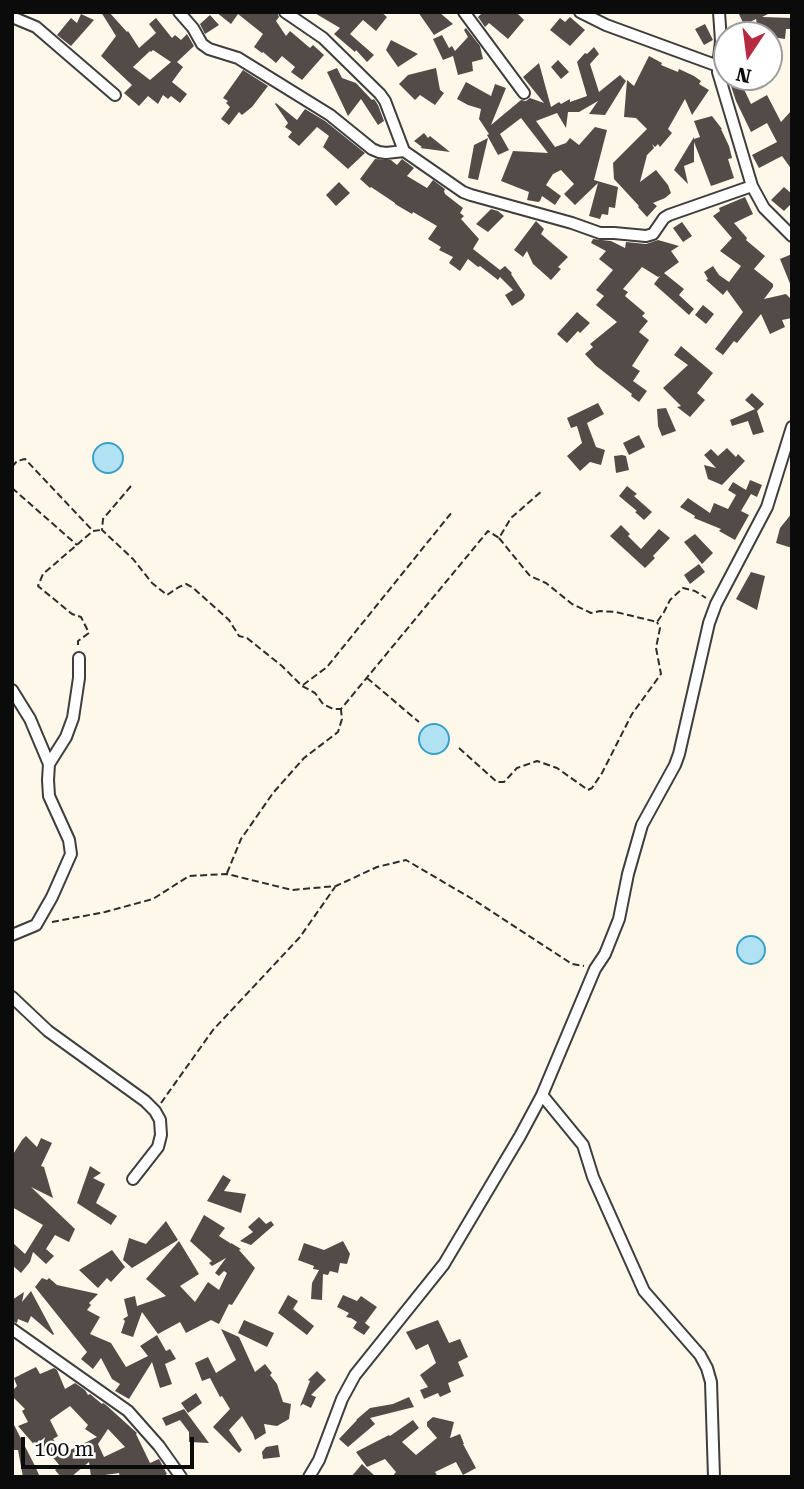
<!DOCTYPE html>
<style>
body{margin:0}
#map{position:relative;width:804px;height:1489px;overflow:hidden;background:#fef8ea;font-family:"Roboto Serif",serif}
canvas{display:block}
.frame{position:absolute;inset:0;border:14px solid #0b0b0b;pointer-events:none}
.north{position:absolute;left:713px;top:21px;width:70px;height:70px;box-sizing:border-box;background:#fff;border:2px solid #9d9d9d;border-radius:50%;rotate:193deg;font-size:19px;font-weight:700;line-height:28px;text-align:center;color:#0b0b0b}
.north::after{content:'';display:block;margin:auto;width:24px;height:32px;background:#b52a40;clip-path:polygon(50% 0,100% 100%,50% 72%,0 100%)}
.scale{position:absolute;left:21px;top:1437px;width:173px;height:32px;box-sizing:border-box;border:4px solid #0b0b0b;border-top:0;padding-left:9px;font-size:21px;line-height:24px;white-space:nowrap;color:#0b0b0b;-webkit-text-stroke:5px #fff;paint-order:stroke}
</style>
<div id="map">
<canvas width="804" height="1489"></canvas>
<div class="frame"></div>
<div class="north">N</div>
<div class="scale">100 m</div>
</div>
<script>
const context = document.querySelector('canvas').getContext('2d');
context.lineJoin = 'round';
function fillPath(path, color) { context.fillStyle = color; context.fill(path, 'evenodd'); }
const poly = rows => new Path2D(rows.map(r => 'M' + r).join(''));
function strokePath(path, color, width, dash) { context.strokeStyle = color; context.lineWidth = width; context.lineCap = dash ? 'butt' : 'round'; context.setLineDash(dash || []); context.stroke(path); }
const water = poly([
 '93 458a15 15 0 1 1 30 0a15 15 0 1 1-30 0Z',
 '419 739a15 15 0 1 1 30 0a15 15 0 1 1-30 0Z',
 '737 950a14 14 0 1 1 28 0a14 14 0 1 1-28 0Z'
]);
fillPath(water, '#b1e2f3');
strokePath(water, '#3c9fc7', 2);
fillPath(poly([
 [101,12,109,12,127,32,128,31,139,48,156,33,149,24,156,18,172,38,175,35,181,40,187,34,194,46,177,62,183,67,172,82,187,94,180,103,171,96,168,99,163,95,158,104,148,96,139,106,124,93,132,85,101,56,116,36],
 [153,50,171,62,150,80,133,67,150,51,151,52],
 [216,12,277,12,279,17,276,21,286,36,290,31,310,48,313,45,324,55,302,80,291,72,295,67,282,56,276,63,263,52,262,53,254,47,263,34,238,14,231,24],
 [313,12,381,12,387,17,376,31,363,20,350,34,374,55,367,62,356,50,355,52,334,34,340,28],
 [418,12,439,12,453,24,434,35],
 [483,12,516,12,524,20,508,39,489,23,485,27,478,17],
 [744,12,772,12,762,17,792,18,792,29,786,29,785,39,772,37,773,31,759,34,756,19,744,25,739,14],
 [81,14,94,20,71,46,57,35,71,18,77,23],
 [210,15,219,25,205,34,200,24],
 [570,17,585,30,570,46,550,30,560,18,565,22],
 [705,24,713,40,704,45,695,29],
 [466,28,480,46,483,59,472,62,473,71,458,75,453,56,443,60,433,39,442,35,449,48,452,46,455,51,468,37,464,30],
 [391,40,418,54,398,67,386,50],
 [594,47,599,54,590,64,599,92,620,75,626,81,605,115,589,114,598,101,579,112,568,112,566,128,557,113,536,121,555,147,566,143,570,138,579,145,595,127,607,130,594,180,618,187,615,208,609,207,608,215,602,214,600,219,589,216,598,183,575,205,564,194,574,184,561,170,553,174,546,185,561,196,555,205,542,196,540,201,538,202,527,200,529,192,501,181,513,151,548,153,521,118,500,134,509,150,498,155,487,135,489,134,479,119,481,109,468,105,457,99,466,82,491,96,495,84,506,88,491,125,521,100,526,101,530,98,544,103,523,77,539,63,551,107,559,102,561,104,570,99,570,102,587,96,577,62,585,53,587,54],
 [649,56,662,63,661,65,678,72,679,69,694,76,701,81,699,84,709,90,692,115,685,99,668,129,672,133,660,147,658,144,655,147,652,144,654,148,647,155,640,182,656,170,668,185,671,193,665,198,653,203,657,206,647,217,638,207,639,206,614,179,613,163,647,129,636,118,624,117,627,80,634,86],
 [558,60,569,72,561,79,551,67],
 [337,68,342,78,356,83,372,100,374,99,378,105,384,121,378,125,361,99,348,116,327,72],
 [436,68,440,90,444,93,435,105,420,95,415,100,399,84,408,75],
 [243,70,268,86,252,107,242,115,239,112,229,125,221,119,230,107,226,103,228,101,223,98],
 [741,83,751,104,767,95,781,122,792,110,792,170,782,156,759,168,752,155,777,142,767,123,751,132,736,101,731,86],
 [276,103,297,120,305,109,325,121,365,153,348,169,323,147,329,136,317,127,299,146,288,137,292,132,285,127,288,123,275,104],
 [712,116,722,129,721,129,729,146,732,158,728,159,734,178,711,186,694,142,694,162,684,166,688,184,674,170,694,137,694,139,700,137,694,121],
 [424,133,428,138,430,136,450,152,420,148,422,147,414,141],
 [488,138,478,180,468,178,474,145],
 [375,159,391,160,397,165,402,159,414,168,407,176,427,188,433,180,445,189,444,191,445,194,463,208,460,213,464,216,461,219,479,239,473,249,500,270,505,266,512,273,511,274,525,295,523,299,512,306,505,295,513,290,500,277,498,280,480,266,478,267,468,259,460,271,449,263,453,257,439,250,441,247,428,239,437,226,413,212,412,214,395,204,395,203,371,187,370,188,360,179],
 [339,182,350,193,336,206,326,195],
 [784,187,792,194,792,203,784,211,771,200],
 [745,197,753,214,734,223,747,238,746,240,765,256,754,269,773,284,773,287,764,299,786,294,792,300,792,318,782,320,785,327,770,334,761,314,737,343,734,341,723,355,715,349,743,312,727,290,723,295,706,280,708,279,704,272,713,266,719,275,729,282,741,266,720,251,732,238,713,216,720,211,719,208],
 [491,209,498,211,504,216,488,232,476,224],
 [536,221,544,229,541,234,568,257,558,267,561,269,551,280,533,264,527,251,523,257,514,250],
 [682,222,692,236,683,242,673,228],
 [593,239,611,241,625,248,626,242,646,244,658,240,679,246,671,251,679,262,664,273,684,289,679,295,694,309,689,315,654,284,660,276,658,277,642,267,623,289,628,292,625,296,645,313,642,316,648,321,639,332,649,340,632,366,640,371,633,381,647,391,639,402,631,396,632,394,595,365,585,354,593,347,590,344,617,322,596,305,604,296,596,290,613,270,599,259,606,251,591,243],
 [792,254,792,286,791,286,780,259],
 [703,305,714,314,706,324,695,315],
 [577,312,590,323,580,333,578,331,567,343,557,334],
 [681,346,713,373,697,393,705,400,690,417,677,407,681,406,663,388,688,365,674,355],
 [752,393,764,404,757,411,764,432,753,435,748,421,732,426,730,420,755,409,745,400],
 [598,403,604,414,587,423,596,447,605,450,601,465,590,462,580,471,567,456,582,443,577,426,571,428,567,418],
 [666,408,676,431,662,436,658,426,657,409],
 [639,435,645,447,629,455,623,443],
 [727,448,736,457,738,454,745,461,722,485,708,479,704,465,716,468,704,455,711,449,718,456],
 [622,455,626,456,629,470,616,473,614,456],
 [750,480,762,485,757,497,751,494,741,511,749,515,735,540,719,531,721,529,694,518,695,516,680,507,688,498,710,513,714,503,728,509,736,495,728,490,733,482,746,490],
 [627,486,637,494,634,496,652,512,644,520,635,512,637,511,619,496],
 [792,513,792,548,776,543,780,528],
 [621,525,630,534,628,536,641,549,659,529,670,538,653,556,655,558,645,568,610,536],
 [695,534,713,553,702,564,684,542],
 [699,564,705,572,690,584,684,575],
 [751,572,765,576,757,610,736,599],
 [26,1136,37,1147,41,1138,52,1143,41,1166,44,1167,53,1198,31,1187,75,1229,69,1242,55,1235,46,1249,54,1256,46,1264,33,1252,30,1262,21,1273,12,1265,12,1242,25,1254,43,1225,12,1207,12,1156,22,1140],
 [90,1166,101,1173,93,1178,105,1184,96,1203,117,1216,111,1225,77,1203],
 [223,1175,231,1180,224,1191,246,1194,241,1213,207,1201],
 [204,1215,225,1228,219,1236,230,1243,230,1244,231,1243,241,1249,239,1250,255,1268,232,1305,229,1304,219,1324,211,1320,186,1333,180,1322,158,1334,142,1312,133,1337,121,1333,125,1321,123,1319,128,1316,124,1299,135,1296,137,1306,166,1296,146,1279,179,1241,199,1274,180,1286,195,1302,208,1282,219,1290,227,1273,224,1271,219,1276,215,1273,226,1258,212,1266,209,1263,212,1261,190,1241],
 [259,1217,266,1224,271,1221,274,1225,251,1245,240,1241,253,1232,248,1227],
 [166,1221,178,1240,132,1268,123,1260,129,1238,146,1244],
 [343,1241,350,1254,347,1264,340,1263,338,1273,330,1271,328,1275,323,1274,322,1300,311,1299,312,1283,319,1270,313,1269,314,1266,298,1260,304,1243,324,1250],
 [112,1250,125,1267,111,1282,107,1278,98,1288,79,1270],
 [42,1278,47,1280,49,1278,57,1285,98,1294,89,1303,91,1305,87,1310,100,1317,90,1334,111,1343,126,1367,148,1356,140,1346,157,1335,166,1351,170,1349,176,1359,165,1364,172,1384,160,1388,152,1362,129,1399,115,1391,120,1384,112,1379,101,1358,93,1369,81,1359,87,1352,35,1287],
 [31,1291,54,1334,53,1335,31,1316,28,1323,18,1319,17,1323,12,1321,12,1300,24,1292,22,1302],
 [288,1295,298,1301,293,1309,314,1326,307,1335,278,1313],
 [343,1295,357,1301,361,1296,377,1307,365,1323,370,1327,364,1335,353,1328,357,1322,351,1318,346,1317,349,1313,337,1307],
 [244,1320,274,1333,267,1347,238,1333],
 [438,1320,449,1343,460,1339,468,1357,458,1362,464,1376,448,1383,451,1392,440,1397,438,1393,424,1399,420,1390,428,1387,420,1375,436,1363,428,1344,416,1350,406,1332],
 [221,1329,239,1337,255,1372,265,1364,272,1373,270,1375,277,1384,283,1402,291,1404,289,1419,277,1426,264,1424,266,1433,255,1440,253,1434,242,1416,229,1430,242,1450,239,1453,213,1427,230,1409,222,1396,220,1397,210,1378,202,1381,195,1363,208,1357,216,1373,236,1360],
 [36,1367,40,1374,54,1368,57,1370,65,1389,75,1383,85,1390,88,1395,90,1394,102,1404,103,1403,106,1405,137,1433,136,1434,150,1463,159,1459,167,1474,162,1477,120,1477,119,1473,91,1477,89,1462,71,1477,61,1477,55,1470,60,1466,50,1454,43,1455,18,1426,28,1422,22,1411,25,1409,12,1396,12,1391,17,1386,14,1378],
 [70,1406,88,1425,85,1429,97,1437,64,1453,53,1439,58,1436,50,1420],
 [108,1429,125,1447,104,1457,98,1444],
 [317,1371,326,1380,311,1395,316,1397,311,1408,303,1404,300,1406,310,1381,308,1380],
 [196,1393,202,1403,188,1413,181,1403],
 [409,1397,414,1407,370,1418,375,1424,348,1447,339,1439,357,1420,356,1420,370,1408,393,1404],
 [184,1409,209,1443,189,1442,189,1432,180,1420,166,1426,162,1418],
 [433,1417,454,1422,450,1438,460,1434,464,1444,463,1444,476,1468,463,1475,456,1462,435,1472,438,1477,392,1477,396,1472,385,1459,367,1467,356,1452,389,1435,390,1436,413,1420,419,1428,402,1442,416,1455,437,1438,427,1426,427,1422],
 [12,1421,34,1464,40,1477,23,1477,18,1450,12,1450],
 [278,1445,280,1457,263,1459,262,1452,266,1447],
 [362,1464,376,1477,351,1477]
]), '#534b48');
const street = poly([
 [179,12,193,28,202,44,209,49,238,58,330,115,372,149,379,152,386,153,404,151,463,192,471,195,572,223,600,233,614,233,646,236,653,234,664,218,669,215,752,186],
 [285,12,323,38,380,94,385,101,404,151],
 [464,12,524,93],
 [580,12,606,25,718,66,718,72,752,186,764,208,792,236],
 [12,17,36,27,115,95],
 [718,66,721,41,719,12],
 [12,690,30,719,49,764],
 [12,935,36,925,52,897,71,854,69,840,49,796,48,780,49,764,66,737,73,718,79,678,79,658],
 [12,997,48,1031,145,1101,155,1111,160,1120,161,1135,158,1147,133,1179],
 [542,1095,583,1145,593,1177,644,1291,700,1355,707,1368,711,1382,714,1477],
 [12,1329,128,1411,159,1446,181,1477],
 [309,1477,319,1460,342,1399,355,1375,444,1264,520,1136,542,1095,595,969,605,954,619,919,628,874,642,825,675,765,679,754,709,623,716,604,767,507,792,427]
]);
strokePath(street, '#3e3e3e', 14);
strokePath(poly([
 [12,467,17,461,25,459,93,531],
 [131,486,103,519,102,530,133,559,152,583,167,595,179,587,186,584,192,587,229,620,239,636,247,638,282,666,302,686,315,693,323,704,333,709,341,709,488,531,499,538,511,518,543,490],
 [12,488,77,545],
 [499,538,530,576,546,583,572,604,591,613,600,611,616,612,657,622,664,612,670,600,683,588,695,591,706,598],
 [78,645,78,641,89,633,81,617,72,614,38,586,43,574,93,531,101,530],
 [367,678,419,722],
 [303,685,327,667,452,512],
 [459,748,497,782,504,782,517,768,537,761,557,768,588,790,592,788,602,773,632,714,661,674,656,648,660,628,657,622],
 [227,873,241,839,273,793,304,758,338,732,342,719,341,710],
 [52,922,105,912,153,899,189,876,227,874,292,890,336,886,377,867,406,860,474,900,572,964,584,966],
 [161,1103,213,1030,300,937,335,887]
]), '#2d2d2d', 2, [7, 3.5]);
strokePath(street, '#fff', 10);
</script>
